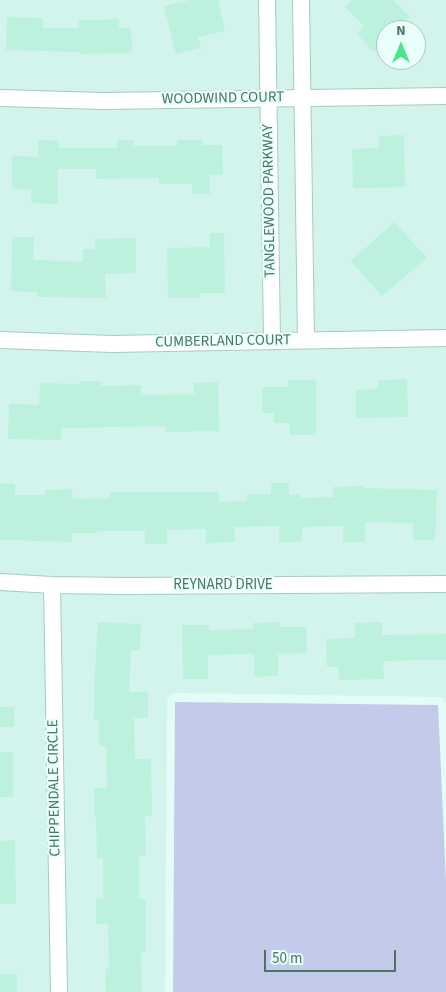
<!DOCTYPE html>
<style>
body{margin:0}
#map{position:relative;width:446px;height:992px;overflow:hidden;background:#e4fcf8;font-family:"Source Sans 3",sans-serif}
canvas{display:block}
.north{position:absolute;left:376px;top:20px;width:50px;height:50px;box-sizing:border-box;background:#eafffb;border:1px solid #aac8be;border-radius:50%;rotate:0deg;font-size:14px;font-weight:700;line-height:20px;text-align:center;color:#4a7562}
.north::after{content:'';display:block;margin:auto;width:18px;height:22px;background:#49e68e;clip-path:polygon(50% 0,100% 100%,50% 72%,0 100%)}
.scale{position:absolute;left:264px;top:950px;width:132px;height:22px;box-sizing:border-box;border:2px solid #4a7562;border-top:0;padding-left:6px;font-size:15px;line-height:18px;white-space:nowrap;color:#4a7562;-webkit-text-stroke:4px #eafffb;paint-order:stroke}
</style>
<div id="map">
<canvas width="446" height="992"></canvas>
<div class="north">N</div>
<div class="scale">50 m</div>
</div>
<script>
const context = document.querySelector('canvas').getContext('2d');
context.lineJoin = 'round';
function fillPath(path, color) { context.fillStyle = color; context.fill(path, 'evenodd'); }
const poly = rows => new Path2D(rows.map(r => 'M' + r).join(''));
function strokePath(path, color, width, dash) { context.strokeStyle = color; context.lineWidth = width; context.lineCap = dash ? 'butt' : 'round'; context.setLineDash(dash || []); context.stroke(path); }
function label(font, color, halo, rows, align = 'center') {
  context.font = font + ' "Source Sans 3",sans-serif'; context.lineWidth = 4.5; context.setLineDash([]); context.textBaseline = 'middle'; context.strokeStyle = halo; context.fillStyle = color; for (const [text, x, y, turn = 0] of rows) {
    context.save(); context.translate(x, y); context.rotate((+turn || 0) * Math.PI / 180); context.textAlign = isNaN(turn) ? turn : align; if (halo) context.strokeText(text, 0, 0); context.fillText(text, 0, 0); context.restore();
  }
}
fillPath(poly([
 [0,0,446,0,446,704,443,698,438,697,175,693,168,697,167,702,165,992,0,992],
 [386,30,416,30,416,60,386,60]
]), '#d2f4ec');
fillPath(poly([
 [175,702,438,705,446,882,446,992,173,992]
]), '#c3caea');
fillPath(poly([
 [190,0,218,0,225,31,198,37,201,48,176,54,164,6],
 [352,0,393,0,410,17,396,30,386,30,386,40,374,52,357,34,364,26,345,7],
 [7,17,43,18,43,28,79,28,79,20,119,19,119,28,131,28,132,53,80,54,80,52,6,50],
 [404,135,405,187,353,188,352,149,379,148,379,136],
 [38,140,59,141,59,148,117,148,117,140,134,140,134,146,177,146,177,140,203,140,203,145,222,145,223,175,210,175,210,194,192,194,192,184,159,184,159,178,96,179,96,169,58,169,58,204,31,203,31,190,12,189,12,156,38,157],
 [394,222,427,258,382,296,351,261],
 [210,233,224,233,225,293,199,293,199,298,168,298,167,248,210,247],
 [12,237,34,237,33,260,83,262,83,249,95,249,95,239,136,238,136,273,105,274,106,298,37,297,37,292,11,291],
 [407,379,408,417,356,418,356,390,378,389,378,380],
 [288,380,316,380,316,435,290,435,290,423,274,423,274,413,262,413,262,387,288,387],
 [79,381,101,381,101,386,141,385,141,395,194,394,194,383,218,382,219,431,166,432,166,426,61,428,61,440,8,439,9,404,39,405,40,383,79,384],
 [0,483,15,484,15,495,45,495,45,490,72,489,73,499,110,498,110,492,219,492,219,502,247,501,247,494,271,494,271,483,289,483,289,495,301,494,301,498,333,497,333,487,364,486,364,488,437,490,435,540,413,540,413,523,365,522,365,542,343,542,343,526,302,527,302,542,279,542,279,526,234,527,235,542,206,543,206,529,167,530,167,544,145,544,145,531,97,531,97,533,72,533,72,542,0,540],
 [98,622,141,624,140,651,131,650,129,692,148,692,148,718,134,718,135,759,151,759,152,816,145,816,146,856,139,856,139,899,146,899,146,952,141,952,142,992,106,992,105,969,109,969,108,924,96,924,96,899,103,899,103,858,97,859,96,817,94,817,94,788,107,788,106,746,99,746,99,719,94,719,94,688],
 [279,622,280,627,306,627,307,653,278,654,278,676,254,677,254,654,208,655,208,679,183,679,182,625,209,625,209,630,253,629,253,623],
 [382,622,382,635,446,634,446,660,383,661,384,679,339,680,338,667,327,667,326,639,355,638,355,623],
 [0,707,14,707,14,727,0,727],
 [0,752,13,752,13,797,0,797],
 [15,840,16,904,0,904,0,841],
 [0,974,17,974,17,992,0,992]
]), '#bcf2dd');
const street = poly([
 [267,0,272,341],
 [301,0,306,340],
 [0,98,103,101,446,96],
 [0,340,112,344,446,338],
 [0,582,52,585,126,586,446,584],
 [52,585,59,992]
]);
strokePath(street, '#a8cbbf', 18);
strokePath(street, '#fff', 16);
label('15px', '#4a7562', '#eafffb', [
 ["WOODWIND COURT",223,99,-1],
 ["TANGLEWOOD PARKWAY",270,201,-91],
 ["CUMBERLAND COURT",223,342,-1],
 ["REYNARD DRIVE",223,586],
 ["CHIPPENDALE CIRCLE",55,788,-91]
]);
</script>
